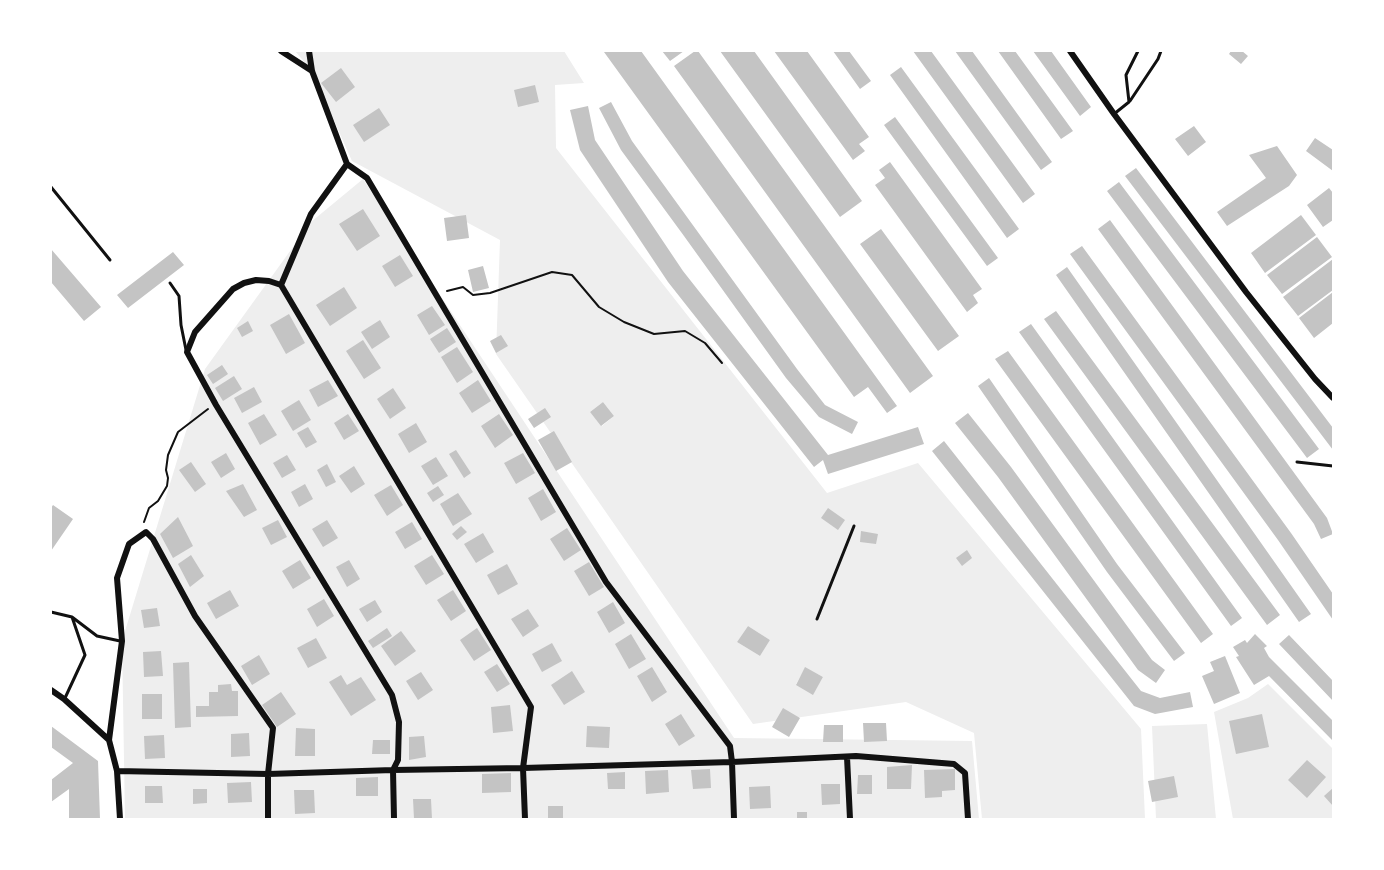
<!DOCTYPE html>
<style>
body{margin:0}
#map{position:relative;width:1384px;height:870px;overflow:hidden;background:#fff;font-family:"Nunito Sans",sans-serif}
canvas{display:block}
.frame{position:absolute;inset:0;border:52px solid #fff;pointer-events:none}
</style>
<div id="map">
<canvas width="1384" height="870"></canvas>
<div class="frame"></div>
</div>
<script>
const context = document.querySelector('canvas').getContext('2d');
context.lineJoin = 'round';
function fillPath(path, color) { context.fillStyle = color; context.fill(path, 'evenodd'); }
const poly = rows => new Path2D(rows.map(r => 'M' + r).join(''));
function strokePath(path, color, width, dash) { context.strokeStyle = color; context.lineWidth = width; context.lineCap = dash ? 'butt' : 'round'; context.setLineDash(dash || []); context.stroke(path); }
fillPath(poly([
 [295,51,564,51,584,83,555,85,556,148,827,493,918,463,1141,729,1145,819,982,819,974,733,906,702,753,724,496,354,500,240,352,161,312,71],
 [603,402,614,416,602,426,590,412],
 [748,626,770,640,760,656,737,642],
 [805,668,823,677,813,694,796,684],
 [363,179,734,738,972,741,979,819,125,819,122,641,205,369,311,222],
 [1268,684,1333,749,1333,819,1233,819,1214,712,1248,698],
 [1207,724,1216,819,1156,819,1152,726]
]), '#eee');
fillPath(poly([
 [606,51,641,51,897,406,887,413,868,387,854,397,604,52],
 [662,51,684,51,670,61],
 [695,51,698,51,933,376,910,393,674,66],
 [720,51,754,51,862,201,840,217],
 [774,51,807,51,869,137,859,144,865,151,853,160],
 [833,51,849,51,871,81,860,89],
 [913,51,931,51,1035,194,1023,203],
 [955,51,972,51,1052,162,1041,170],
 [998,51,1015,51,1073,131,1061,139],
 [1033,51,1051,51,1091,107,1080,116],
 [1231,51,1242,51,1248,56,1241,64,1229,54],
 [901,67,1019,229,1007,238,890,75],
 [341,68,355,87,336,102,321,83],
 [535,85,539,102,518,107,514,90],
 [611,102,632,141,797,369,825,405,858,422,852,434,819,417,786,378,684,236,621,150,599,108],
 [588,106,595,140,683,271,828,455,918,427,924,444,828,474,823,460,814,467,668,282,580,150,570,110],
 [379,108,390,125,364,142,353,125],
 [895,117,998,258,987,266,884,125],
 [1194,126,1206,142,1188,156,1175,139],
 [1315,138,1333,150,1333,171,1306,151],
 [1277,146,1297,175,1289,186,1227,226,1217,212,1266,178,1249,155],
 [890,162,982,289,973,295,978,303,967,312,875,185,885,178,879,170],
 [1136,168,1333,428,1333,450,1125,176],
 [1119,182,1319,449,1307,458,1107,191],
 [1329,188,1333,193,1333,220,1323,227,1307,205],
 [363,209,380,236,357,251,339,224],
 [466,215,469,238,447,241,444,218],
 [1301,215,1316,235,1265,273,1251,253],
 [1110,220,1327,518,1333,534,1321,539,1314,524,1098,229],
 [881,229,959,336,938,351,860,244],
 [1317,237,1332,257,1282,294,1267,275],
 [1082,246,1291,533,1333,594,1333,620,1278,540,1070,254],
 [51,249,101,307,84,321,51,282],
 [173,252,184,265,128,308,117,295],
 [400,255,413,276,395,287,382,266],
 [1333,259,1333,290,1298,316,1283,297],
 [483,266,489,288,473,292,468,270],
 [1067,267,1311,614,1299,622,1056,275],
 [344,287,357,308,330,326,316,305],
 [1333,292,1333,323,1314,338,1299,318],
 [432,306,445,325,429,335,417,315],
 [1056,311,1280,615,1267,625,1044,319],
 [289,314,305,343,286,354,270,325],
 [380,320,390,337,372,349,361,332],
 [248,321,253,331,242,337,237,328],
 [1031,324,1242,618,1231,626,1019,332],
 [447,328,456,342,439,353,430,339],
 [501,335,508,346,496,353,490,341],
 [363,340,381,368,364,379,346,351],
 [457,347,473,372,457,383,441,357],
 [1008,351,1213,634,1201,643,995,359],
 [222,365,228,374,213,384,207,375],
 [234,376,242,389,223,401,215,388],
 [989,378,1117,564,1185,653,1174,661,1107,572,978,386],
 [328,380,338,396,318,407,309,390],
 [478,380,491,401,472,413,459,393],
 [254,387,262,402,242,413,234,398],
 [393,388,406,408,390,419,377,399],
 [299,400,311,420,293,431,281,411],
 [603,402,614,416,601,426,590,412],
 [545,408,551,417,534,428,528,419],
 [968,413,1011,467,1152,660,1165,670,1156,683,1138,670,998,477,955,423],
 [264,414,277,435,260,445,248,423],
 [348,414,359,431,344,440,334,423],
 [499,414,513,435,495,448,481,426],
 [416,423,427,442,409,453,398,434],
 [308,427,317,442,306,448,297,433],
 [554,431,572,462,556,471,538,440],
 [944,441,1141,691,1160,698,1190,692,1193,707,1155,714,1134,706,932,451],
 [456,450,471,473,464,478,449,454],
 [226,453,235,469,221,478,211,462],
 [523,453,535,473,516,484,504,463],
 [287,455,296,470,282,478,273,463],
 [436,457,448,476,433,485,421,466],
 [191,462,206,484,195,492,179,470],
 [327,464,336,482,326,487,317,470],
 [354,466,365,484,351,493,339,476],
 [243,484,257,510,244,517,226,491],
 [305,484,313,499,299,507,291,492],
 [391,485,403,505,387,516,374,495],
 [438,486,444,495,433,502,427,493],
 [543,489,556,512,541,521,528,498],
 [458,493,472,514,453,526,440,504],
 [53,505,73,519,51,551,51,508],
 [828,508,845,520,838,530,821,518],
 [178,517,193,546,173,558,160,534],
 [278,520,287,537,271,545,262,528],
 [327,520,338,538,323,547,312,529],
 [412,522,422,539,405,549,395,532],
 [461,526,467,532,457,540,452,534],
 [567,528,581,550,564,561,550,539],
 [861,531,878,534,876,544,860,542],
 [483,533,494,552,476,563,464,544],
 [967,550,972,558,962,566,956,558],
 [191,555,204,576,190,587,178,564],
 [432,555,444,574,426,585,414,566],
 [300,560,311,578,293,589,282,571],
 [349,560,360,579,347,587,336,567],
 [589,562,604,587,589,596,574,571],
 [507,564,518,584,498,595,487,575],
 [230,590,239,606,216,619,207,603],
 [453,590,466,611,451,621,437,600],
 [324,599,334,616,317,627,307,609],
 [375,600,382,612,367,622,359,609],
 [613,602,625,623,609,633,597,612],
 [157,608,160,626,144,628,141,610],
 [528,609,539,626,523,637,511,619],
 [748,626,770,640,760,656,737,642],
 [387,628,392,636,373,648,368,641],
 [477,628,491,650,474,661,460,640],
 [401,631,416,651,395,666,381,646],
 [631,634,646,659,629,669,615,644],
 [1255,634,1267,646,1264,648,1269,657,1333,721,1333,741,1269,676,1254,685,1236,657,1239,656,1233,647,1245,640,1247,643],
 [1289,635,1333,681,1333,701,1279,644],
 [316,638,327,658,308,668,297,648],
 [552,643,562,661,542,672,532,654],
 [161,651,163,676,144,677,143,652],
 [259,655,270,674,252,685,241,666],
 [1225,656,1240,693,1214,704,1202,676,1214,671,1210,662],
 [189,662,191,727,175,728,173,663],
 [497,664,510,684,497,692,484,672],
 [652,667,667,692,652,702,637,676],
 [805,667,823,677,813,695,796,685],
 [572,671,585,692,564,705,551,685],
 [421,672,433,690,418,700,406,681],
 [341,675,347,685,361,677,376,700,351,716,329,682],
 [231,684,232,691,238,691,238,716,196,717,196,706,209,706,209,692,218,692,218,685],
 [281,692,296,714,277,727,262,705],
 [142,694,162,694,162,719,142,719],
 [510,705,513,731,493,733,491,707],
 [783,708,800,718,789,737,772,727],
 [681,714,695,736,679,746,665,724],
 [1262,714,1269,747,1236,754,1229,721],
 [863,723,886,723,887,741,864,742],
 [824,725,843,725,843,742,823,742],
 [51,726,98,761,100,819,69,819,69,789,51,802,51,780,73,763,51,747],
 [587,726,610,727,609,748,586,747],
 [296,728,315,729,315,756,295,756],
 [249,733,250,756,231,757,231,734],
 [164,735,165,758,145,759,144,736],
 [424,736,426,757,409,760,409,737],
 [373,740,390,740,390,754,372,754],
 [1307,760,1326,777,1307,798,1288,780],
 [912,765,911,789,887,789,887,767],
 [710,769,711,788,693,789,691,770],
 [955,769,955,790,942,791,942,797,925,798,924,770],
 [668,770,669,792,646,794,645,771],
 [625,772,625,789,608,789,607,773],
 [511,773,511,792,482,793,482,774],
 [858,775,872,775,872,794,857,794],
 [1174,776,1178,797,1152,802,1148,781],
 [378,777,378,796,356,796,356,778],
 [251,782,252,802,228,803,227,783],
 [821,784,840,784,840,804,822,805],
 [145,786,162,786,163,803,145,803],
 [770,786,771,808,750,809,749,787],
 [1333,788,1333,806,1324,796],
 [193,789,207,789,207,803,193,804],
 [294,790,314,790,315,813,295,814],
 [413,799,431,799,432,819,414,819],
 [548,806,563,806,563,819,548,819],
 [797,812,807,812,807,819,797,819]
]), '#c4c4c4');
strokePath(poly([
 [447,291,463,287,473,295,490,293,552,272,572,275,599,307,624,322,654,334,685,331,705,343,722,363],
 [144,522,149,508,158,501,167,486,168,478,166,470,168,455,178,432,208,409]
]), '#111', 2);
strokePath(poly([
 [1130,101,1158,59,1161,51],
 [1114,114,1129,102,1126,75,1138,51],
 [51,187,110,260],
 [170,283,179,296,181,325,186,350],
 [1297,462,1333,466],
 [51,612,72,617,97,636,120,641],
 [817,619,854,526],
 [65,698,85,655,72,617]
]), '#111', 3);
strokePath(poly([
 [281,51,312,71],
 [309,51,312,71,347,164,367,178,606,582,730,746,732,762,734,819],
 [1070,51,1114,114,1246,292,1315,379,1333,398],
 [347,164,311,214,281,285,269,281,256,280,244,283,233,289,195,332,187,352,216,405,392,695,399,722,398,760,393,770,394,819],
 [281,285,531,707,523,768,525,819],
 [51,690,64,699,109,740],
 [847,757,850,819],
 [117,771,268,774,393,770,523,768,732,762,856,756,954,764,965,773,968,819],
 [120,819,117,771,109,740,122,641,117,578,129,544,146,532,153,539,195,616,273,728,268,774,268,819]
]), '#111', 6);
</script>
